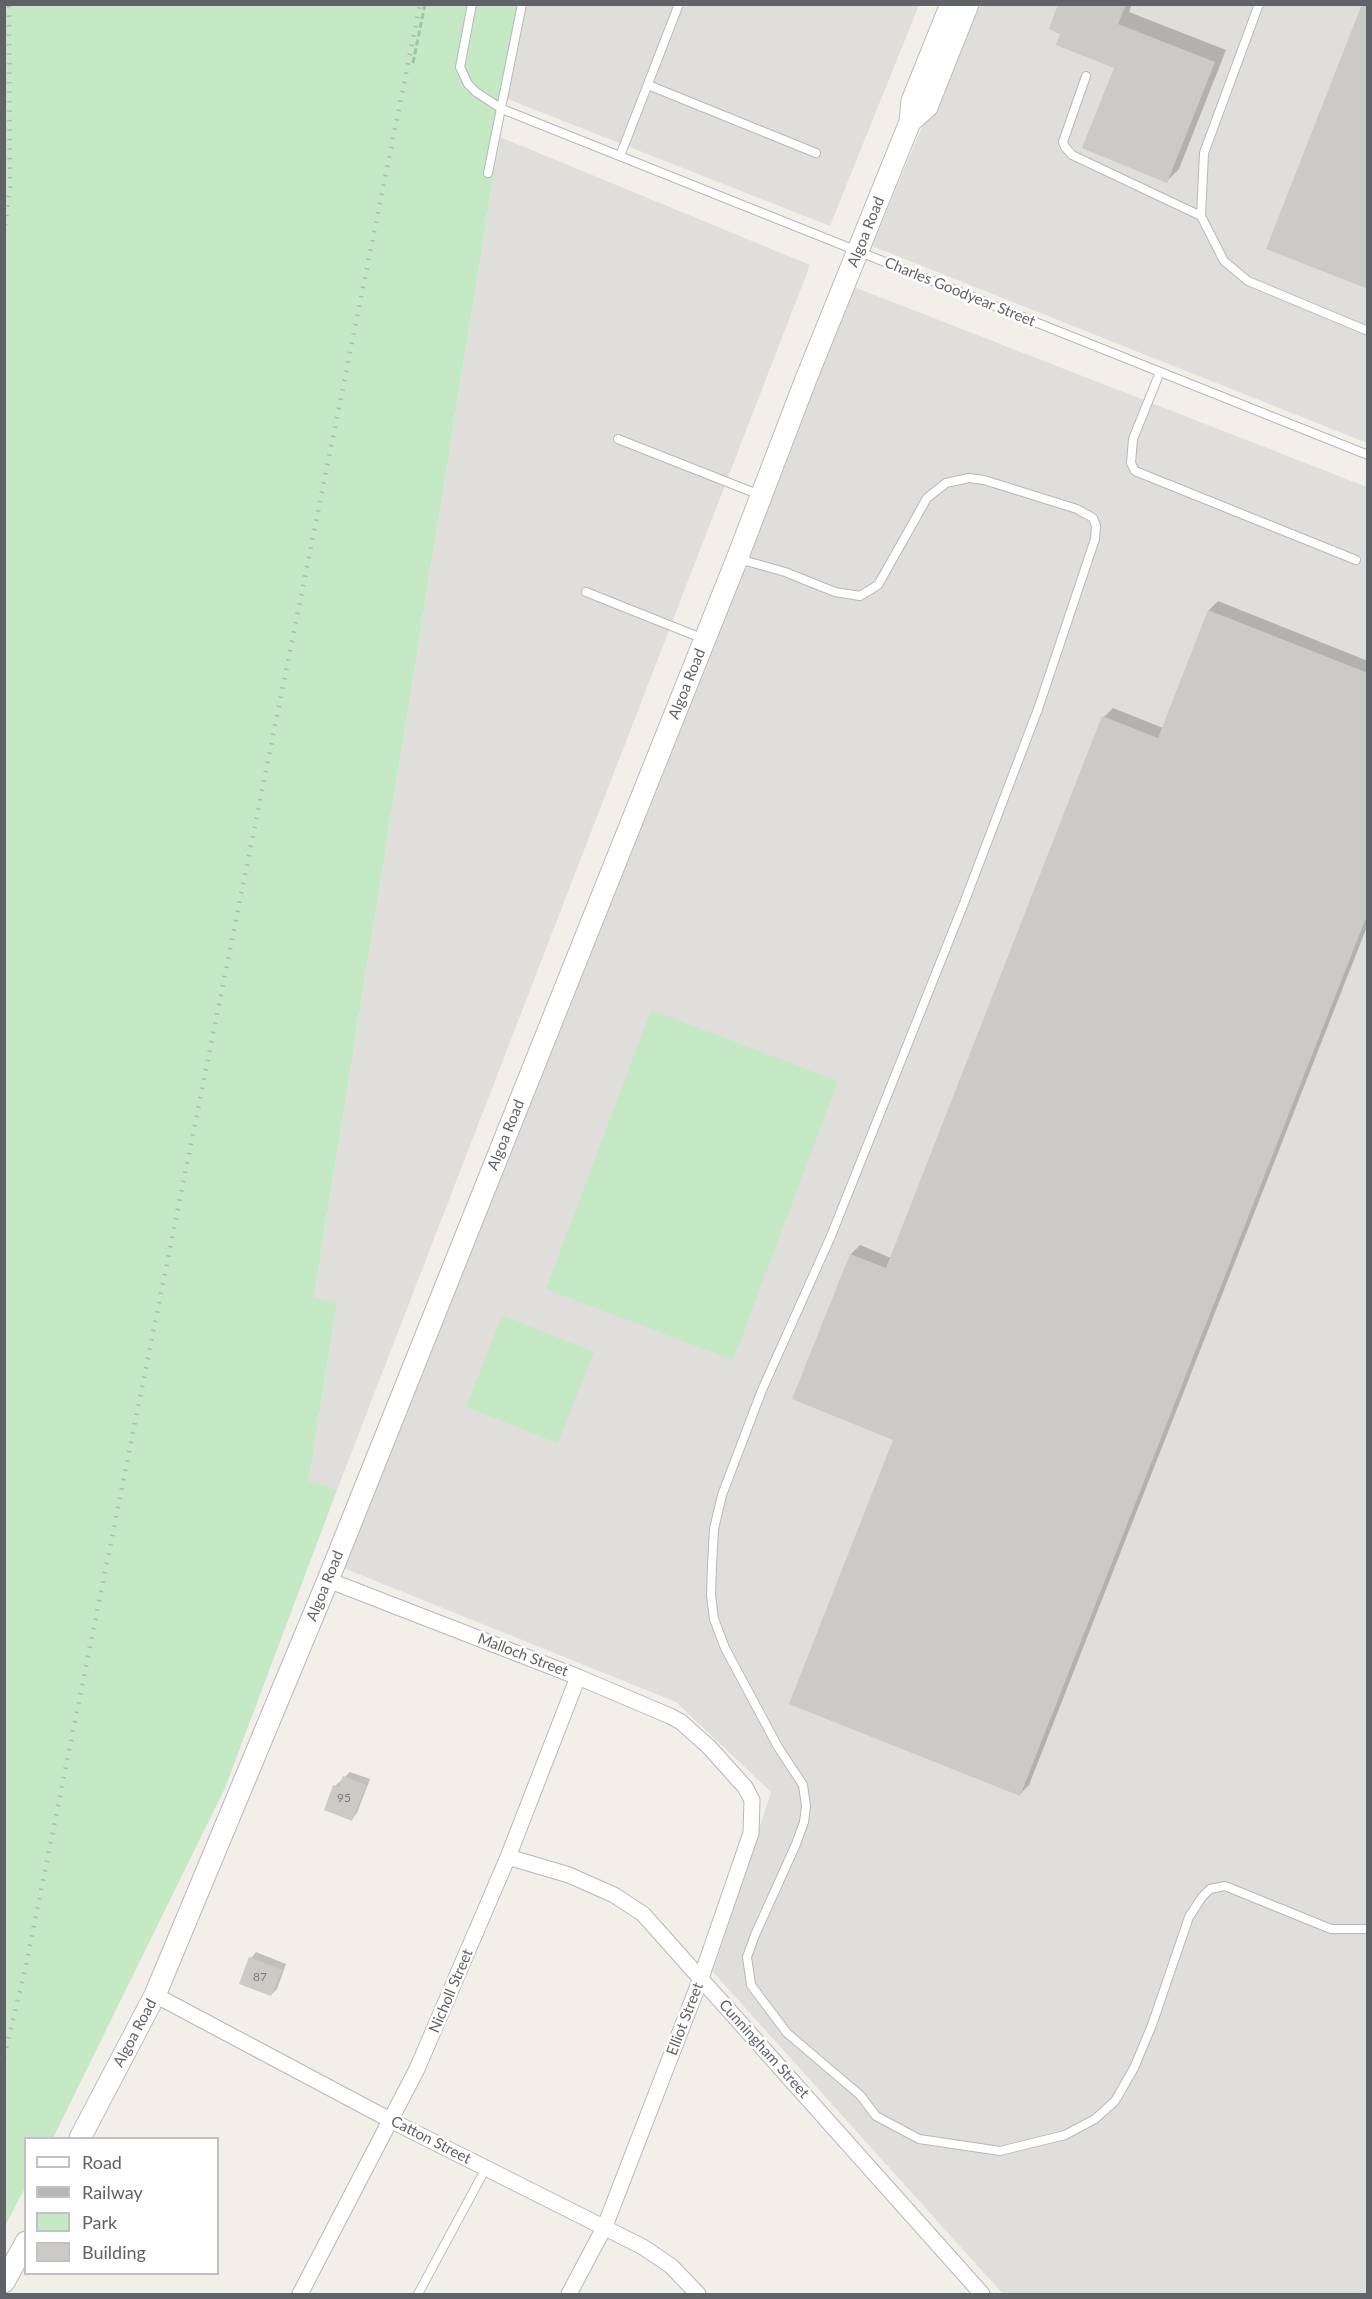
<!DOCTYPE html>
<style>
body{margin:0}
#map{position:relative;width:1372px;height:2299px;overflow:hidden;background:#f1efe8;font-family:Lato,sans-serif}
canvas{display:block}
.frame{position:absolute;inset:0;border:6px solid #5f6368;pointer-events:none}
.legend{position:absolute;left:24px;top:2137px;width:195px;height:138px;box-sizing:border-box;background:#fff;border:2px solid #bfc1c3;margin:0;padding:8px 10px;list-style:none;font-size:18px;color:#5f6368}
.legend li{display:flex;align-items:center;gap:12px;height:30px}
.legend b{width:30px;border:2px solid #bfc1c3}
</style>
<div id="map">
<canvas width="1372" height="2299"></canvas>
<div class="frame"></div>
<ul class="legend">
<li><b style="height:8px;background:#fff"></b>Road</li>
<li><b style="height:8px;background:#b6b7b8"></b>Railway</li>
<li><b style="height:16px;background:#c5e8c5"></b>Park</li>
<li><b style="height:16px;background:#cccac5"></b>Building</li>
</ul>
</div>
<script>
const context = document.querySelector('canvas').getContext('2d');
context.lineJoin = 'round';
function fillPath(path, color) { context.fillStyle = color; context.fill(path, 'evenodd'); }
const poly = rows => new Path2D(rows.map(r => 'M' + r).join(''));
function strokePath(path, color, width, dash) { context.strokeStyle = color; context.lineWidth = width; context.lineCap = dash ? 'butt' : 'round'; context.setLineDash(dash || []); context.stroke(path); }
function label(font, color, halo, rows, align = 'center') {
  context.font = font + ' Lato,sans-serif'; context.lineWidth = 5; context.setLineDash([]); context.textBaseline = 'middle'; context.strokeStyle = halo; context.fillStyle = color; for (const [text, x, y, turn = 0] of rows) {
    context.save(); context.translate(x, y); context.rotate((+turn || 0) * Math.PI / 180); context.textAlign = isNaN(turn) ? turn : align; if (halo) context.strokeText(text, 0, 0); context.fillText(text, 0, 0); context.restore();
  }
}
fillPath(poly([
 [519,5,919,5,830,226,500,96],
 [973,5,1367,5,1367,443,872,246],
 [500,137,810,265,337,1490,309,1482,337,1302,314,1299],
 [854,287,1367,487,1367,2294,1003,2294,713,1972,771,1792,676,1702,341,1567]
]), '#e0deda');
fillPath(poly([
 [5,5,521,5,314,1298,337,1302,309,1481,337,1490,225,1788,53,2138,26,2138,25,2188,5,2226],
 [651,1010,838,1081,733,1360,546,1289],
 [502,1315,594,1352,558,1443,466,1407]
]), '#c5e8c5');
fillPath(poly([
 [1060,4,1132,4,1129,12,1226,50,1179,169,1167,181,1116,67,1062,33],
 [1218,601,1368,661,1368,924,1029,1785,1020,1794,895,1439,851,1254,860,1245,891,1258,1104,717,1113,708,1163,728,1209,610],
 [350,1772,370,1779,357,1813,352,1819,335,1786],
 [256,1952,286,1964,277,1989,271,1995,251,1958]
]), '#0003');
fillPath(poly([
 [1058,4,1126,4,1118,24,1215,62,1167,183,1082,148,1114,68,1056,45,1060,34,1049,29],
 [1362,4,1368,4,1368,289,1266,249],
 [1208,610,1368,673,1368,913,1020,1796,789,1704,893,1440,792,1399,850,1254,886,1268,1102,716,1158,738],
 [343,1776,366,1785,352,1821,324,1810,333,1785,339,1787],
 [249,1957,282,1970,271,1996,239,1984]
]), '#cccac5');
const lane = poly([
 [472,4,460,67,468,84,476,92,502,109,1368,455],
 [1259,4,1204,153,1201,216,1224,261,1248,281,1368,331],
 [1086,76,1063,142,1065,147,1072,155,1201,216],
 [648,85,816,153],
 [620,156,679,4],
 [488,173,522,4],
 [1160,372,1133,439,1131,463,1135,471,1356,560],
 [618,439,760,495],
 [739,559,785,572,835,592,860,596,878,585,927,498,946,483,969,478,984,480,1077,509,1093,518,1096,526,1095,539,1038,709,964,903,831,1236,762,1390,722,1495,714,1529,712,1565,711,1595,714,1619,725,1648,778,1747,803,1785,806,1806,804,1822,796,1844,755,1935,747,1957,751,1985,787,2033,860,2095,876,2116,919,2139,1000,2151,1065,2135,1095,2119,1115,2101,1134,2068,1152,2025,1189,1917,1202,1897,1210,1889,1225,1886,1331,1929,1368,1929],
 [586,592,704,639],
 [418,2294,486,2168]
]);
const street = poly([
 [328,1580,578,1677,670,1716,681,1722,709,1747,745,1787,752,1800,751,1833,701,1978,605,2226,569,2294],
 [508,1857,569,1875,614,1895,643,1914,982,2294],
 [155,1995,392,2121,643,2247,671,2266,698,2294],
 [300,2294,417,2069,508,1857,578,1677]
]);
const secondary = poly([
 [910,122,927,107,968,4],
 [80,2138,155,1995,328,1580,737,559,806,379,910,122,912,101,951,4],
 [4,2282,26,2242]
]);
strokePath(lane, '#b5b8bc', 10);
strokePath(street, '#b5b8bc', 17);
strokePath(secondary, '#b6babf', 23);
strokePath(poly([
 [413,63,425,4]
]), '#9cc7a9', 3, [6, 3]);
strokePath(lane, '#fff', 8);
strokePath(street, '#fff', 15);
strokePath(secondary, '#fff', 21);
strokePath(poly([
 [4,235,10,187,9,4],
 [4,2057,25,1970,420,4]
]), '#b6b7b8', 4.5, [1.5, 8]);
label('12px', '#7a7d7f', null, [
 ["95",344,1798],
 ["87",260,1977]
]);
label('15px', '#5f6368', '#fff', [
 ["Algoa Road",866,232,-68],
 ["Charles Goodyear Street",960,292,22],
 ["Algoa Road",687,684,-68],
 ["Algoa Road",506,1135,-68],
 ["Algoa Road",325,1586,-68],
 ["Malloch Street",523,1655,21],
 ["Nicholl Street",451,1991,-67],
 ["Elliot Street",685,2019,-69],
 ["Algoa Road",135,2033,-62],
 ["Cunningham Street",764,2049,48],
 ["Catton Street",431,2140,27]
]);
</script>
